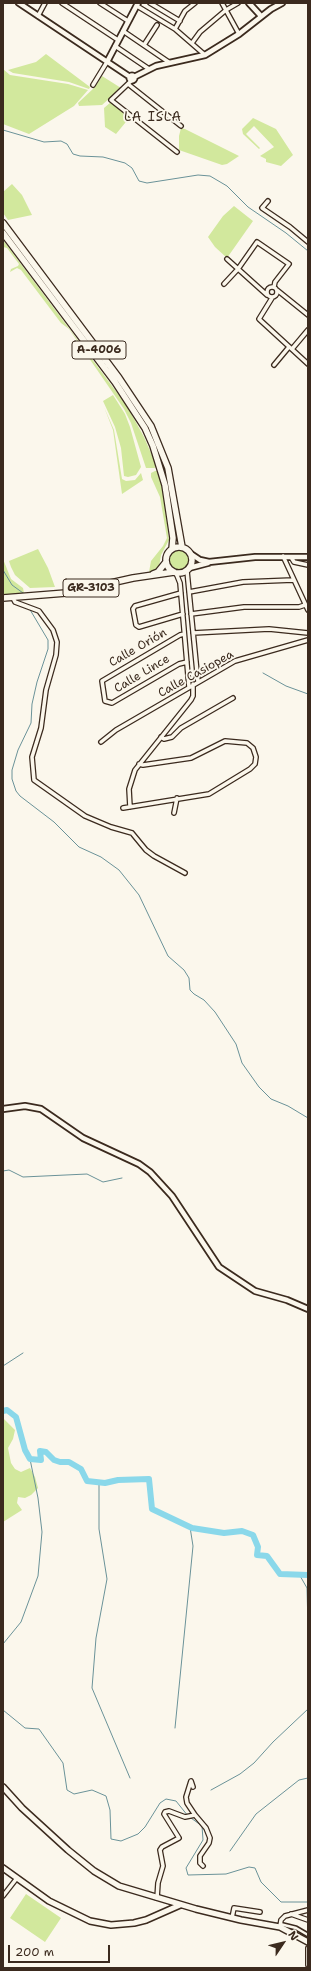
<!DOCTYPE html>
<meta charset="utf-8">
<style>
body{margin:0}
#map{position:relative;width:311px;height:1971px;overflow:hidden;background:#fbf7ec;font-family:"Shantell Sans",sans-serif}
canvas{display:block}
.frame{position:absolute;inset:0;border:4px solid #3b2a1e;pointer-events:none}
.north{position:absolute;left:263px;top:1923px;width:40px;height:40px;-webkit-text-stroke:3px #fbf7ec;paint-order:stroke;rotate:55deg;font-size:11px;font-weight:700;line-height:16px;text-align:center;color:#3b2a1e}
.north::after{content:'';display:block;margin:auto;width:14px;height:18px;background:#3b2a1e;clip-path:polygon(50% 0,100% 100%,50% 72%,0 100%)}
.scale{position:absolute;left:8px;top:1945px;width:102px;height:18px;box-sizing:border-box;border:2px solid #3b2a1e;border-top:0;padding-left:5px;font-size:12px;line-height:14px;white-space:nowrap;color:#3b2a1e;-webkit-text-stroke:3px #fbf7ec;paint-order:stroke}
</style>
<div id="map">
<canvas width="311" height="1971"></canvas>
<div class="frame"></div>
<div class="north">N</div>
<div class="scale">200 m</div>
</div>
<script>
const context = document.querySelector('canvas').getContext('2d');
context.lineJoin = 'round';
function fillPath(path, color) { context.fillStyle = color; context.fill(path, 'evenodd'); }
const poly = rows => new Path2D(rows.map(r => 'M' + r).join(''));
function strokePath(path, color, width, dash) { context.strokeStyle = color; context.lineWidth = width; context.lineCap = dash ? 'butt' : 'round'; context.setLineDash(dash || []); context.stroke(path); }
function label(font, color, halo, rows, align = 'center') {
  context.font = font + ' "Shantell Sans",sans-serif'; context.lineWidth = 3.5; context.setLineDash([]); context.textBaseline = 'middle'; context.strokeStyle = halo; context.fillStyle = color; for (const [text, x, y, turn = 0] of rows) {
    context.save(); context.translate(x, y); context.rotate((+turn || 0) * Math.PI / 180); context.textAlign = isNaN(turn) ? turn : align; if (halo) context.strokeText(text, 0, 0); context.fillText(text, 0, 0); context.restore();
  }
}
fillPath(poly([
 [46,54,90,87,89,89,69,82,13,73,8,70,36,62],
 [3,69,10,75,68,84,88,90,74,106,29,134,3,124],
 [102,76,121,88,102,105,79,106,78,103,95,87],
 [111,102,130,117,116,134,105,127,104,108],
 [253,118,276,129,293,155,281,166,266,162,266,159,260,156,274,147,254,126,246,134,260,148,259,149,243,134,242,129],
 [181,128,185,129,239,156,227,164,222,165,179,150,179,136],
 [12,184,22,195,32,215,8,220,3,213,3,192],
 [234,206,253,221,227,258,215,247,208,237,223,216],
 [3,240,127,406,144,437,157,467,154,468,146,468,131,423,124,409,69,329,61,323,21,270,17,268,10,272,11,269,18,266,19,264,7,248,3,247],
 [113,395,125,414,130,427,141,467,136,475,128,477,124,476,121,448,115,427,103,401],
 [104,407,114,430,122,479,126,481,135,480,141,473,143,480,122,494,113,430],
 [155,471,158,471,160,476,164,499,169,540,161,555,159,567,153,571,149,572,151,561,163,546,167,538,160,497,151,477,151,473],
 [38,549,48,568,55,587,30,588,15,575,11,567,9,561],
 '169 560a10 10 0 1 1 20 0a10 10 0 1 1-20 0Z',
 [3,559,11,579,23,588,24,593,18,593,19,595,3,595],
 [3,1418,15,1430,13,1439,8,1448,11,1463,15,1469,21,1472,30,1468,35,1477,38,1488,31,1495,25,1498,18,1497,17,1503,22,1510,3,1522],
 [26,1894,61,1918,45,1942,10,1918]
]), '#d2e89d');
strokePath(poly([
 [3,130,44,142,61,141,67,144,73,154,80,156,103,157,125,163,132,168,139,181,147,183,198,175,210,176,227,186,248,207,286,233,308,251],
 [3,570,12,585,23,593],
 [29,608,48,640,48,649,37,682,32,704,31,723,18,750,12,770,12,779,16,791,20,796,54,822,79,847,101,857,119,870,139,895,168,956,184,970,189,978,190,990,194,994,204,1000,215,1012,236,1044,242,1063,259,1087,271,1099,288,1106,308,1118],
 [263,673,286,686,308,694],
 [3,1171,9,1170,23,1177,87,1174,103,1182,122,1178],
 [3,1366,23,1353],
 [99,1483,99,1529,107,1579,96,1638,92,1688,130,1778],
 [299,1574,307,1588,308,1627],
 [3,1644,21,1622,38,1576,42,1532,38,1498,30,1459],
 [3,1710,25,1728,39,1729,63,1763,67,1790,74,1794,92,1790,106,1796,110,1810,111,1839,121,1841,138,1834,145,1827,160,1803,166,1799,176,1801,188,1816],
 [175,1728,193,1546,190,1527],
 [211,1790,240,1774,254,1763,273,1742,308,1709],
 [191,1818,202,1826,203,1840,186,1868,188,1875,226,1874,249,1867,255,1868,261,1882,281,1902,308,1902],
 [230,1851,256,1814,299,1780,308,1778]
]), '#6a9298', 1);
strokePath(poly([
 [3,1411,7,1410,16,1417,25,1450,30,1459,41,1460,40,1451,46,1452,54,1460,60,1462,69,1462,81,1469,87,1481,105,1483,118,1480,149,1479,152,1509,192,1528,224,1533,242,1531,253,1535,258,1547,257,1555,267,1556,280,1574,308,1575]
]), '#8ad8ea', 6);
const pedestrian = poly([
 [280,1924,296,1928,308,1935]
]);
const minor = poly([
 [62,3,118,40],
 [100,3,128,21],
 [150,3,180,21],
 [222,3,239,34],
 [137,6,175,29,205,55],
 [38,16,45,3],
 [175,29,185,11,195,3],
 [123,31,170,63],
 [192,43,200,32,226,10,238,3],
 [144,45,157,25],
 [115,46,149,69],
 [131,81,111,100,177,152],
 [128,84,181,126],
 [93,85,107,62],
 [268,201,262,208,290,227,308,242],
 [227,259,267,295],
 [224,284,238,269,257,242,289,264,275,282,274,287],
 '267 292a5 5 0 1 1 10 0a5 5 0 1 1-10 0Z',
 [277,290,308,315],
 [272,298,259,319,308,364],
 [292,349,308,330],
 [274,365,289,347],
 [283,556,308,610],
 [291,557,294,562,308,565],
 [187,571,198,682],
 [176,573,180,583,189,687],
 [189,592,243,582,293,580],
 [181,593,135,606,133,609,136,625,139,627,183,614],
 [13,598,15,602,39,611,53,630,57,642,56,655,46,690,41,728,32,757,34,780,85,816,111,827,132,833,146,850,154,856,185,873],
 [191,614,244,607,299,607,305,605],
 [193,633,269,629,308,633],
 [184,634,180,635,102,681,105,701,112,703,179,664,187,662],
 [161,737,164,739,172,737,181,728,233,698],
 [101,742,116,730,235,661,308,640],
 [130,807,129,789,135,770,191,700,193,696,193,684],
 [123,808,209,794,250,769,255,764,256,757,253,748,247,743,225,741,191,758,143,765,139,764],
 [174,813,177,798],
 [193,1787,191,1781,186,1797,187,1803,195,1815],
 [3,1896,17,1878],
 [157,1898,158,1883,163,1866,160,1850,162,1847,179,1838,164,1814,165,1812,169,1811,185,1817,195,1815,206,1828,210,1838,209,1843,200,1856,200,1863,203,1866],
 [291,1914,308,1920],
 [232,1918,234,1908,260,1912],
 [280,1927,281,1920,285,1916,308,1910],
 [308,1948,308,1965]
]);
const tertiary = poly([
 [19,3,130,77],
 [249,3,261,16],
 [107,62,138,3],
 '129.5 78a2.5 2.5 0 1 1 5 0a2.5 2.5 0 1 1-5 0Z',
 [134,77,156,66,205,55,239,34,271,9,282,3],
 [191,554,200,560,209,562,255,557,308,557],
 [189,568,208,563],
 [3,1109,25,1106,41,1109,83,1138,139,1164,150,1172,172,1196,219,1267,255,1291,287,1300,308,1309]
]);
const secondary = poly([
 [3,1787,22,1808,68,1850,94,1871,119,1886,196,1909,241,1920,280,1927,308,1942],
 [3,1868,49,1901,90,1921,111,1925,134,1923,146,1920,180,1905]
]);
const primary = poly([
 [3,223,119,378,151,426,168,468,182,547],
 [3,233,115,382,145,428,153,446,165,485,173,538,172,549],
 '166 560a13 13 0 1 1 26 0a13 13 0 1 1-26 0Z',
 [153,574,158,572,166,562],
 [3,598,66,593,133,578,174,572]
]);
strokePath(pedestrian, '#3b2a1e', 5.5);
strokePath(minor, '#3b2a1e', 6);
strokePath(tertiary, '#3b2a1e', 8);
strokePath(secondary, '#3b2a1e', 8);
strokePath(primary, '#3b2a1e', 8);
strokePath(pedestrian, '#fbf7ec', 2.5);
strokePath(minor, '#fbf7ec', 3.5);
strokePath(tertiary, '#fbf7ec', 4.5);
strokePath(secondary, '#fbf7ec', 5);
strokePath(primary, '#fbf7ec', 5.5);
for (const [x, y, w] of [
 [99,350,54],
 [91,588,56]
]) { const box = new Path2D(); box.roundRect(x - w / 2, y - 9, w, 18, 3); context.fillStyle = '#fbf7ec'; context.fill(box); strokePath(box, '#3b2a1e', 1); }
label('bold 11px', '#3b2a1e', null, [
 ["A-4006",99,350],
 ["GR-3103",91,588]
]);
label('12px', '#3b2a1e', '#fbf7ec', [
 ["Calle Orión",138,648,-30],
 ["Calle Lince",142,674,-31],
 ["Calle Casiopea",196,674,-29]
]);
context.letterSpacing = '1px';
label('13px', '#3b2a1e', '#fbf7ec', [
 ["LA ISLA",153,118]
]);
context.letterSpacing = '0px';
</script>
